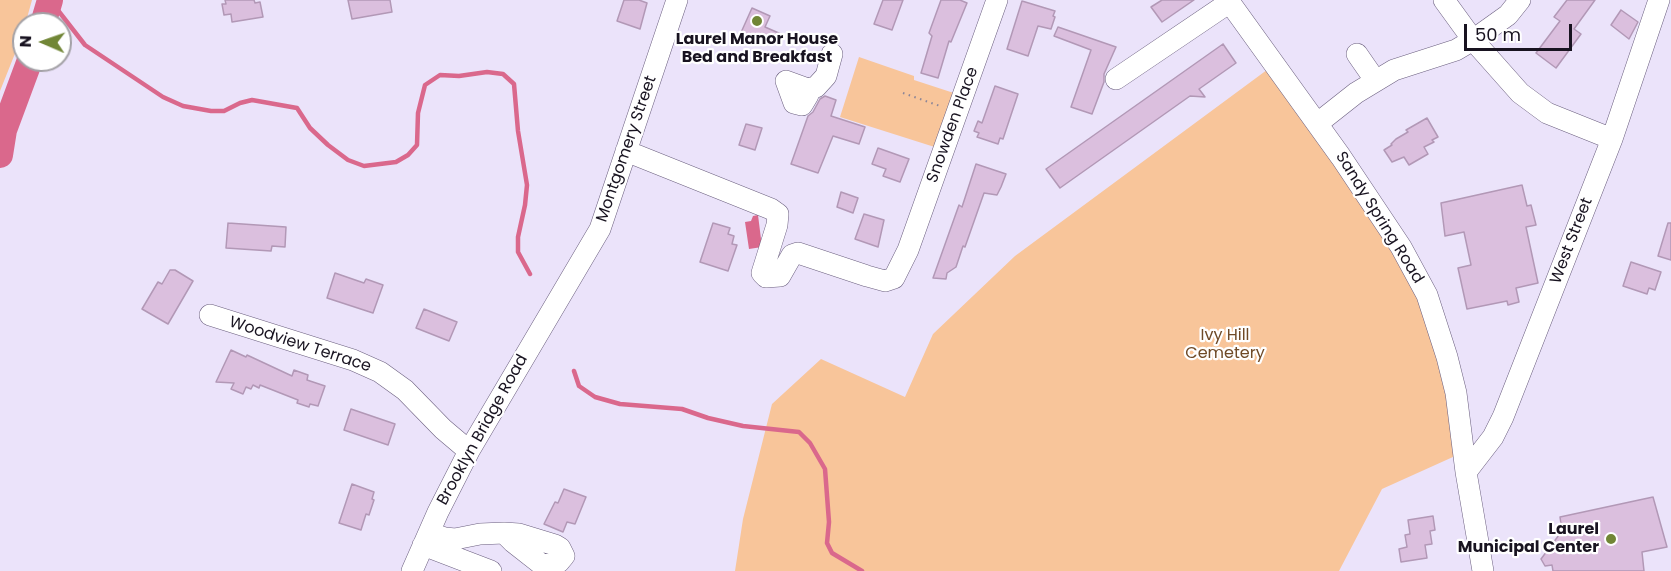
<!DOCTYPE html>
<style>
body{margin:0}
#map{position:relative;width:1671px;height:571px;overflow:hidden;background:#ebe3fa;font-family:Poppins,sans-serif}
canvas{display:block}
.north{position:absolute;left:12px;top:12px;width:60px;height:60px;box-sizing:border-box;background:#fff;border:2px solid #a3a1a6;border-radius:50%;rotate:272deg;font-size:16px;font-weight:700;line-height:24px;text-align:center;color:#181320}
.north::after{content:'';display:block;margin:auto;width:21px;height:27px;background:#718636;clip-path:polygon(50% 0,100% 100%,50% 72%,0 100%)}
.scale{position:absolute;left:1464px;top:24px;width:108px;height:27px;box-sizing:border-box;border:3px solid #181320;border-top:0;padding-left:8px;font-size:18px;line-height:21px;white-space:nowrap;color:#181320;-webkit-text-stroke:4px #fff;paint-order:stroke}
</style>
<div id="map">
<canvas width="1671" height="571"></canvas>
<div class="north">N</div>
<div class="scale">50 m</div>
</div>
<script>
const context = document.querySelector('canvas').getContext('2d');
context.lineJoin = 'round';
function fillPath(path, color) { context.fillStyle = color; context.fill(path, 'evenodd'); }
const poly = rows => new Path2D(rows.map(r => 'M' + r).join(''));
function strokePath(path, color, width, dash) { context.strokeStyle = color; context.lineWidth = width; context.lineCap = dash ? 'butt' : 'round'; context.setLineDash(dash || []); context.stroke(path); }
function label(font, color, halo, rows, align = 'center') {
  context.font = font + ' Poppins,sans-serif'; context.lineWidth = 4.5; context.setLineDash([]); context.textBaseline = 'middle'; context.strokeStyle = halo; context.fillStyle = color; for (const [text, x, y, turn = 0] of rows) {
    context.save(); context.translate(x, y); context.rotate((+turn || 0) * Math.PI / 180); context.textAlign = isNaN(turn) ? turn : align; if (halo) context.strokeText(text, 0, 0); context.fillText(text, 0, 0); context.restore();
  }
}
fillPath(poly([
 [0,0,32,0,22,36,0,91],
 [859,57,914,76,914,80,963,96,944,150,840,117],
 [1275,64,1341,157,1441,337,1464,452,1382,489,1339,571,735,571,743,519,772,404,821,359,905,397,933,334,1015,256]
]), '#f8c59a');
fillPath(poly([
 [758,215,762,247,749,249,745,222,751,221,753,216]
]), '#da688c');
strokePath(poly([
 [50,0,85,45,163,97,183,106,211,111,224,111,240,103,252,100,297,108,310,128,328,145,348,160,364,166,396,162,408,155,417,145,418,113,425,85,440,75,459,76,487,72,503,74,514,84,518,131,527,185,525,205,518,237,518,252,530,274],
 [574,371,579,386,595,397,620,404,682,409,708,418,743,426,799,432,810,443,825,469,829,522,827,543,832,553,862,571]
]), '#da688c', 4.5);
strokePath(poly([
 [43,24,50,0],
 [0,155,4,130,30,60]
]), '#da688c', 26);
const building = poly([
 [225,0,254,0,255,3,260,2,263,17,232,22,231,14,224,15,222,4,226,4,225,0],
 [348,0,390,0,392,12,352,19,348,0],
 [624,0,639,0,647,3,640,29,617,21,624,0],
 [883,0,903,0,892,30,874,24,883,0],
 [941,0,960,0,967,3,951,42,949,41,938,78,921,73,932,36,929,33,941,0],
 [1162,0,1194,0,1162,22,1151,7,1162,0],
 [1567,0,1595,0,1574,29,1581,34,1556,68,1536,53,1560,21,1554,17,1567,0],
 [1022,1,1055,11,1053,16,1055,17,1051,29,1038,26,1028,56,1007,49,1022,1],
 [752,8,770,16,765,27,781,34,777,44,755,35,752,43,739,37,752,8],
 [1621,10,1638,22,1629,39,1611,25,1621,10],
 [1058,27,1116,47,1104,74,1104,82,1092,114,1071,107,1091,50,1054,36,1058,27],
 [1223,44,1236,63,1199,89,1205,97,1190,96,1060,188,1046,169,1223,44],
 [995,86,1018,94,1003,139,1000,138,998,144,977,137,979,133,974,131,978,121,982,123,995,86],
 [825,96,836,100,831,116,865,127,859,144,833,136,818,173,791,164,808,116,813,112,820,99,825,96],
 [1427,118,1438,137,1432,140,1434,142,1424,147,1428,154,1409,165,1404,157,1392,162,1384,150,1392,145,1391,144,1396,139,1408,132,1406,130,1427,118],
 [746,124,762,128,755,150,739,145,746,124],
 [878,148,909,159,900,182,883,176,886,169,872,164,878,148],
 [976,164,1006,174,1001,187,997,195,984,193,965,247,963,246,956,267,947,273,946,279,933,278,959,205,962,207,976,164],
 [1522,185,1527,206,1531,205,1536,225,1526,227,1538,283,1516,288,1519,302,1508,305,1507,301,1467,309,1458,268,1471,265,1464,232,1445,236,1441,203,1522,185],
 [841,192,858,198,853,213,837,207,841,192],
 [864,214,884,220,878,247,855,239,864,214],
 [228,223,286,227,285,247,272,246,271,251,226,248,228,223],
 [713,223,730,228,728,234,734,236,732,244,737,245,728,271,700,262,713,223],
 [1668,223,1671,223,1671,260,1658,256,1668,223],
 [1631,262,1661,272,1655,290,1649,288,1647,294,1623,286,1631,262],
 [170,270,175,270,193,281,168,324,142,309,158,282,162,284,170,270],
 [335,273,364,283,366,279,383,285,373,313,327,298,335,273],
 [424,309,457,322,449,341,416,328,424,309],
 [231,350,246,357,247,355,292,376,294,370,308,375,307,380,325,386,318,406,310,404,309,407,297,403,298,400,260,385,259,388,253,385,251,389,246,387,243,394,231,389,234,383,216,382,231,350],
 [351,409,395,424,388,445,344,430,351,409],
 [352,484,374,492,372,499,374,500,369,515,366,514,361,530,339,523,352,484],
 [564,489,586,497,575,524,567,522,563,532,544,524,555,502,558,503,564,489],
 [1653,497,1667,547,1642,552,1644,571,1553,571,1552,565,1545,566,1541,559,1562,531,1560,517,1653,497],
 [1433,516,1435,530,1430,531,1432,544,1425,545,1427,558,1401,562,1399,549,1407,547,1405,535,1410,534,1408,520,1433,516]
]);
fillPath(building, '#dbbfde');
strokePath(building, '#b298b6', 1.5);
const minor = poly([
 [1228,0,1341,157,1401,247,1427,295,1447,357,1456,393,1466,472,1483,571],
 [1444,0,1473,40,1520,93,1547,113,1612,139],
 [1357,54,1375,80],
 [1116,79,1230,2],
 [808,89,808,95,802,105,794,103,786,81,808,89,816,87,826,76,832,54],
 [1318,123,1356,93,1394,70,1456,50,1473,40,1508,15,1520,0],
 [626,151,771,209,778,214,777,225,762,273,766,277,780,276,792,255,798,253,867,276,885,281,894,278,908,250,997,0],
 [210,315,353,360,380,372,405,390,443,429,469,451],
 [1466,472,1493,437,1503,417,1612,139,1659,0],
 [429,533,445,538,455,539,480,534,504,533,519,534,555,545,560,548,564,556,559,562,553,565,541,564,513,542,504,533],
 [423,545,491,571],
 [412,571,438,512,469,451,600,229,677,0]
]);
strokePath(minor, '#6b5f7f', 22);
strokePath(poly([
 [903,93,940,106]
]), '#8b8597', 2, [1.5, 4.5]);
strokePath(minor, '#fff', 21);
for (const [x, y, r, color] of [
 [757,21,6,"#718636"],
 [1611,539,6,"#718636"]
]) { const dot = new Path2D(); dot.arc(x, y, r, 0, 2 * Math.PI); context.fillStyle = color; context.fill(dot); strokePath(dot, '#fff', 2); }
label('bold 16px', '#181320', '#fff', [
 ["Laurel Manor House",757,40],
 ["Bed and Breakfast",757,58],
 ["Laurel",1599,530,"right"],
 ["Municipal Center",1599,548,"right"]
]);
label('16px', '#181320', '#fff', [
 ["Snowden Place",953,125,-70],
 ["Montgomery Street",627,149,-71],
 ["Sandy Spring Road",1379,218,58],
 ["West Street",1572,241,-69],
 ["Woodview Terrace",300,345,18],
 ["Brooklyn Bridge Road",483,430,-61]
]);
label('16px', '#6f4a27', '#fff', [
 ["Ivy Hill",1225,336],
 ["Cemetery",1225,354]
]);
</script>
